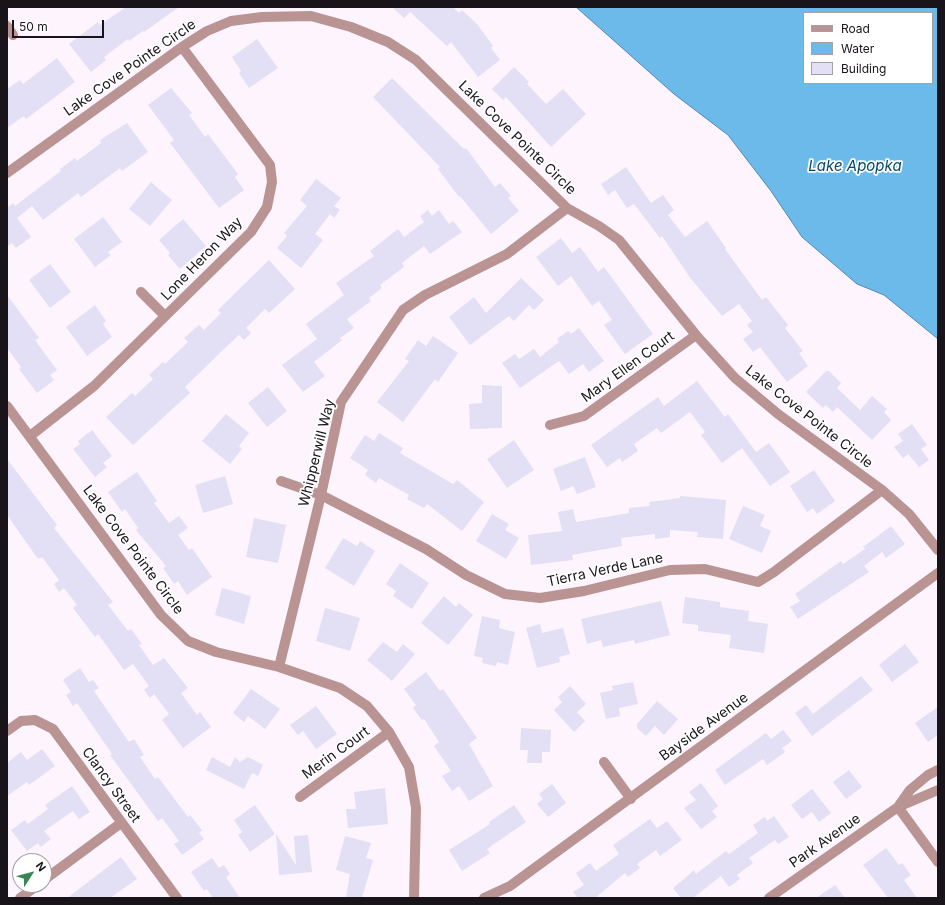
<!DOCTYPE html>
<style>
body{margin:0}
#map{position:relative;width:945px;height:905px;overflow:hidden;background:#fdf4fe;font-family:Inter,sans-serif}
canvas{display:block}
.frame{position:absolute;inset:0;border:8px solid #19141a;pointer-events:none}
.legend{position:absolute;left:803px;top:12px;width:130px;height:72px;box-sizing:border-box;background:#fff;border:1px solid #a3a1a3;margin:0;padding:5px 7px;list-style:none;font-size:12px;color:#19141a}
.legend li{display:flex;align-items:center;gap:8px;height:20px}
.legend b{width:20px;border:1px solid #a3a1a3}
.north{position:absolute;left:12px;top:853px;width:40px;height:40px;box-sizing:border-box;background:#fff;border:1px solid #a3a1a3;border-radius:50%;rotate:54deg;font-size:11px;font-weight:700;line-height:16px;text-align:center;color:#19141a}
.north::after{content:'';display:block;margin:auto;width:14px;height:18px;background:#388656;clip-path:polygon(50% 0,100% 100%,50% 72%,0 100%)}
.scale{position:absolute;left:12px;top:20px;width:92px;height:18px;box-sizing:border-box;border:2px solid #19141a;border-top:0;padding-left:5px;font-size:12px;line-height:14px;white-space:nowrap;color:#19141a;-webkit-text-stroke:3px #fff;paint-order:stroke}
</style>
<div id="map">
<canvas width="945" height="905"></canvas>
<div class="frame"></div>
<ul class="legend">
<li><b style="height:5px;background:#ba9492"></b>Road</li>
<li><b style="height:11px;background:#6cbaea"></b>Water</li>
<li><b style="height:11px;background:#e3dff4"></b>Building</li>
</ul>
<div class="north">N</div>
<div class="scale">50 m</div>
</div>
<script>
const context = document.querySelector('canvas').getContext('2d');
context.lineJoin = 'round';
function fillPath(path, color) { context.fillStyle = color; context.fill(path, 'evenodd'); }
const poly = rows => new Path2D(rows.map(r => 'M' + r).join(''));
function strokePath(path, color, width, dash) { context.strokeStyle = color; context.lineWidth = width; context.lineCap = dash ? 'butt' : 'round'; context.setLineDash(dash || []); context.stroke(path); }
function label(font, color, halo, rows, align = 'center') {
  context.font = font + ' Inter,sans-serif'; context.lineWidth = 3.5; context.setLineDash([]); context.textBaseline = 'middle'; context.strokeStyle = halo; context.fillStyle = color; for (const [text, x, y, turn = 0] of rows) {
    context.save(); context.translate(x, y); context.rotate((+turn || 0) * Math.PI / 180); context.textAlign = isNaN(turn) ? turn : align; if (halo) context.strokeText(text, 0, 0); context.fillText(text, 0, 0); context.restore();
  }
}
const water = poly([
 [576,7,938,7,938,339,884,295,857,284,802,237,771,191,728,135,674,94,576,7],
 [804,13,932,13,932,83,804,83,804,13]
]);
fillPath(water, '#6cbaea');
strokePath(water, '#5388ac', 1);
fillPath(poly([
 [126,7,179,7,144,32,143,31,129,41,128,39,104,57,106,60,91,72,69,44,98,22,100,25],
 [392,7,453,7,459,13,462,10,477,24,493,46,491,48,500,60,478,77,451,42,447,46,410,12,404,18],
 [257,39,278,68,249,88,239,73,241,71,232,57],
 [57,58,75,82,26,119,24,116,7,128,7,89,20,80,23,84],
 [514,67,529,82,527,84,546,104,563,89,586,114,551,147,506,97,503,100,492,89],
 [392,78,464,149,466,148,495,187,500,183,511,196,508,198,519,211,491,234,460,196,459,197,438,169,440,167,373,97],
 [171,88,192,113,189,115,205,137,208,134,238,174,235,177,244,190,219,208,170,143,174,140,148,105],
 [127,123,148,152,122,171,120,168,81,197,78,193,43,220,32,206,17,218,31,237,16,248,12,243,7,247,7,205,8,207,13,203,15,206,61,171,60,169,75,158,77,161,101,143,100,140],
 [626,167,651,203,663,195,674,210,668,215,685,237,707,221,726,248,725,249,762,300,766,297,788,325,785,328,803,351,799,353,808,366,787,382,760,347,753,352,743,339,753,332,747,325,752,321,739,304,722,316,691,279,662,236,660,238,634,204,627,208,615,190,608,195,601,184],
 [316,179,341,198,334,206,340,210,334,218,330,214,315,234,323,240,301,268,277,248,287,236,284,233,307,206,300,200],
 [151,182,172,200,150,226,129,209],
 [428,210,432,216,439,210,449,224,453,221,462,232,430,254,424,246,402,263,404,267,380,285,382,288,369,298,371,301,347,319,354,328,340,338,342,340,314,362,325,376,303,392,282,365,317,339,306,324,344,295,336,283,374,256,370,251,398,229,404,237,424,222,420,216],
 [103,217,122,242,108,252,111,255,95,267,74,239],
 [183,219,206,246,180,269,168,255,170,253,159,240],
 [561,238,572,253,580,247,598,272,604,267,653,334,625,354,604,325,612,320,599,301,592,306,571,276,558,286,536,257],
 [269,260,295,289,269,313,265,309,246,328,251,333,244,340,239,335,223,350,185,387,190,393,133,445,106,417,132,393,135,396,153,379,149,375,163,362,165,364,188,342,184,338,199,325,204,330,221,313,218,310],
 [50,264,71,292,50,308,29,280],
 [521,278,544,300,534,310,529,305,514,321,509,316,470,345,449,317,474,297,486,313],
 [7,295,39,338,35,340,57,370,50,375,54,380,37,393,19,369,21,367,7,348],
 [95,305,106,321,103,324,112,337,87,356,66,327],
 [579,328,604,361,589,372,583,364,569,374,559,361,520,388,502,363,515,354,519,359,534,349,540,357,559,342,557,339,568,331,571,334],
 [433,336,458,353,438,382,435,379,403,422,377,402,409,361,405,359,418,340,426,346],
 [826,371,829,371,841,383,837,388,860,410,872,396,887,409,884,412,891,420,872,440,837,407,833,412,826,405,823,408,806,392],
 [697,381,725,417,728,414,756,452,769,443,790,472,770,486,742,448,722,463,701,435,705,432,690,412,661,433,657,428,634,444,638,451,622,462,620,458,607,467,591,445,658,397,664,406],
 [482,385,502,386,502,428,470,429,469,404,482,403],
 [268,387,287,411,267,427,248,403],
 [226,414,249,433,239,446,242,449,230,464,202,441],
 [912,424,927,445,921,449,929,460,919,467,908,454,903,458,894,447,903,441,898,434],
 [92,430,112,456,103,463,107,467,95,477,73,449,80,444,78,441],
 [379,433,403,448,400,453,453,484,457,480,484,502,462,531,427,504,424,508,407,499,409,495,379,478,376,483,365,475,368,470,350,458,365,435,374,441],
 [514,440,534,470,507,488,487,459],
 [585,457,596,487,577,494,573,486,561,491,553,469],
 [7,459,57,525,54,528,113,602,108,605,128,631,131,629,142,644,139,645,153,665,164,658,188,688,181,693,197,715,200,712,211,727,183,748,162,720,169,714,154,694,150,698,144,690,149,686,133,664,124,670,98,634,95,637,73,608,77,605,64,588,59,592,54,584,59,580,42,557,38,559,7,515],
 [814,470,835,501,817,514,813,508,807,512,790,486],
 [137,472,157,501,154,503,169,523,179,516,188,528,178,535,189,550,192,548,212,577,187,595,178,581,174,584,163,568,166,566,136,530,138,528,125,509,122,512,108,492],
 [225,476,233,504,203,513,195,485],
 [680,496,726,500,723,539,697,537,698,532,670,530,670,537,655,539,655,534,621,538,622,546,572,555,573,560,531,565,528,535,562,531,558,512,573,509,576,522,629,513,629,508,650,506,649,502,680,498],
 [743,506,765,515,760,526,771,531,762,553,729,539],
 [492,514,509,524,505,530,519,538,506,559,476,541],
 [254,518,286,525,278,563,246,557],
 [891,526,905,544,886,558,882,552,864,566,869,572,798,619,790,607,800,601,795,594,841,561,843,564,865,549,863,547],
 [343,538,357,546,360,541,375,551,354,586,325,568],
 [400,563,429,583,412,609,393,596,396,591,386,584],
 [222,588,251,596,244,624,215,615],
 [444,596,456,607,459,603,473,615,448,645,421,623],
 [685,597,720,602,720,607,749,611,748,621,768,624,764,653,729,648,731,635,698,631,698,625,682,623],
 [661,601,670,635,635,644,634,640,603,647,601,640,587,644,581,619],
 [325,608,360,618,350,651,316,641],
 [482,616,500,620,499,628,515,632,508,665,497,662,496,666,482,663,483,658,474,656],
 [540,624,542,633,563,628,570,654,559,657,560,662,537,668,526,628],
 [383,642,397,652,403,644,415,654,392,681,367,660],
 [905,644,919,662,892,682,879,665],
 [80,668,89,682,93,680,99,688,94,691,129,742,134,739,144,755,140,757,155,779,158,777,188,817,190,815,202,830,199,833,204,839,182,855,174,844,179,841,162,818,158,821,110,755,112,754,77,703,73,706,66,695,71,692,63,680],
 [426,672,440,691,443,689,477,738,469,744,493,786,469,801,459,786,452,791,442,776,451,771,434,746,439,742,424,719,422,720,413,708,416,705,404,689],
 [861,676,873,690,812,736,795,713,806,705,813,714],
 [633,682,638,704,619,708,620,716,606,719,600,693,613,690,612,686],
 [570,686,586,704,577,712,585,721,574,732,554,710,562,702,558,697],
 [251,689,280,709,265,729,248,716,244,722,233,713],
 [657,701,678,719,664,735,655,726,646,736,637,728,637,724],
 [316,706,337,734,316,749,303,731,298,735,290,725],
 [938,707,938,735,928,742,915,723],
 [521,728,551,730,550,752,542,752,542,763,527,763,528,750,520,750],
 [783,730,792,741,782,748,785,752,767,765,763,759,725,785,715,770,766,733,771,739],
 [42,749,55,766,29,785,27,782,7,796,7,763,21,752,27,760],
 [212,757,230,767,235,757,240,762,248,757,263,765,258,776,252,773,244,789,206,770],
 [849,770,862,787,846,799,833,782],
 [701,783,718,806,712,811,717,817,701,829,684,808,696,800,689,792],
 [552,784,566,803,548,817,537,804,543,799,539,794],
 [72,786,90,812,79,819,73,811,44,831,51,839,41,847,38,843,27,851,11,830,25,820,28,824,48,809,45,805],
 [385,788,388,824,348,828,346,809,356,809,354,792],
 [812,789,831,813,819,822,812,812,802,819,791,805],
 [255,805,275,834,250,852,238,835,242,832,234,820],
 [514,805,526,822,487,849,490,853,462,871,449,850,490,824,489,822],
 [774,816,789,837,778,844,775,840,749,858,753,863,737,875,740,879,729,887,721,876,693,898,681,898,673,888,684,879,694,870,696,874,726,851,729,854,758,833,753,825,765,817,767,821],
 [650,819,657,828,667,821,682,840,660,856,656,850,637,864,640,868,628,877,625,873,595,898,578,898,573,892,584,885,576,873,590,863,596,871,619,854,613,845],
 [276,834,296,865,294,836,308,835,312,872,279,875],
 [345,836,371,843,366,858,373,860,362,898,346,898,350,874,336,870],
 [886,848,899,865,902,863,911,875,904,880,917,898,888,898,863,865],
 [121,857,137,879,110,898,67,898],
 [212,858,219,868,224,865,230,874,226,877,240,898,213,898,207,889,204,891,191,872],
 [835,885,845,898,816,898]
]), '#e3dff4');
strokePath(poly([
 [7,26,13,35],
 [7,173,182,47,207,31,231,21,262,17,311,16,351,27,388,42,416,60,567,208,599,226,619,240,696,335,735,378,778,414,882,490,909,514,938,550],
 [141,292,165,316],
 [7,406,161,615,188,641,216,652,279,667,340,688,367,706,389,732,409,767,416,808,414,898],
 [550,425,584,416,696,335],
 [30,436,94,386,251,232,267,207,272,182,270,165,182,47],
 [281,481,321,495,426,549,466,575,505,594,540,598,584,591,670,570,705,569,758,582,774,572,882,490],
 [279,667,321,495,341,402,403,310,425,295,507,254,567,208],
 [7,731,21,721,35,720,53,729,177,898],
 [604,762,631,799],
 [300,797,389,732],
 [898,807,938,862],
 [898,807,910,790,928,775,938,770],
 [44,880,121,823],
 [20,898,38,885],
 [484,898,510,886,938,573],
 [769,898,898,807,938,790]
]), '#ba9492', 10);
label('14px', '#19141a', '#fff', [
 ["Lake Cove Pointe Circle",130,68,-35],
 ["Lake Cove Pointe Circle",517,138,44],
 ["Lone Heron Way",202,259,-46],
 ["Mary Ellen Court",628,367,-36],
 ["Lake Cove Pointe Circle",809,417,38],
 ["Whipperwill Way",317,453,-76],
 ["Lake Cove Pointe Circle",133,550,53],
 ["Tierra Verde Lane",605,570,-12],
 ["Bayside Avenue",704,727,-36],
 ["Merin Court",336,753,-36],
 ["Clancy Street",111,785,54],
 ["Park Avenue",825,841,-35]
]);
label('italic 15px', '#084968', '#fff', [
 ["Lake Apopka",855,166]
]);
</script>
